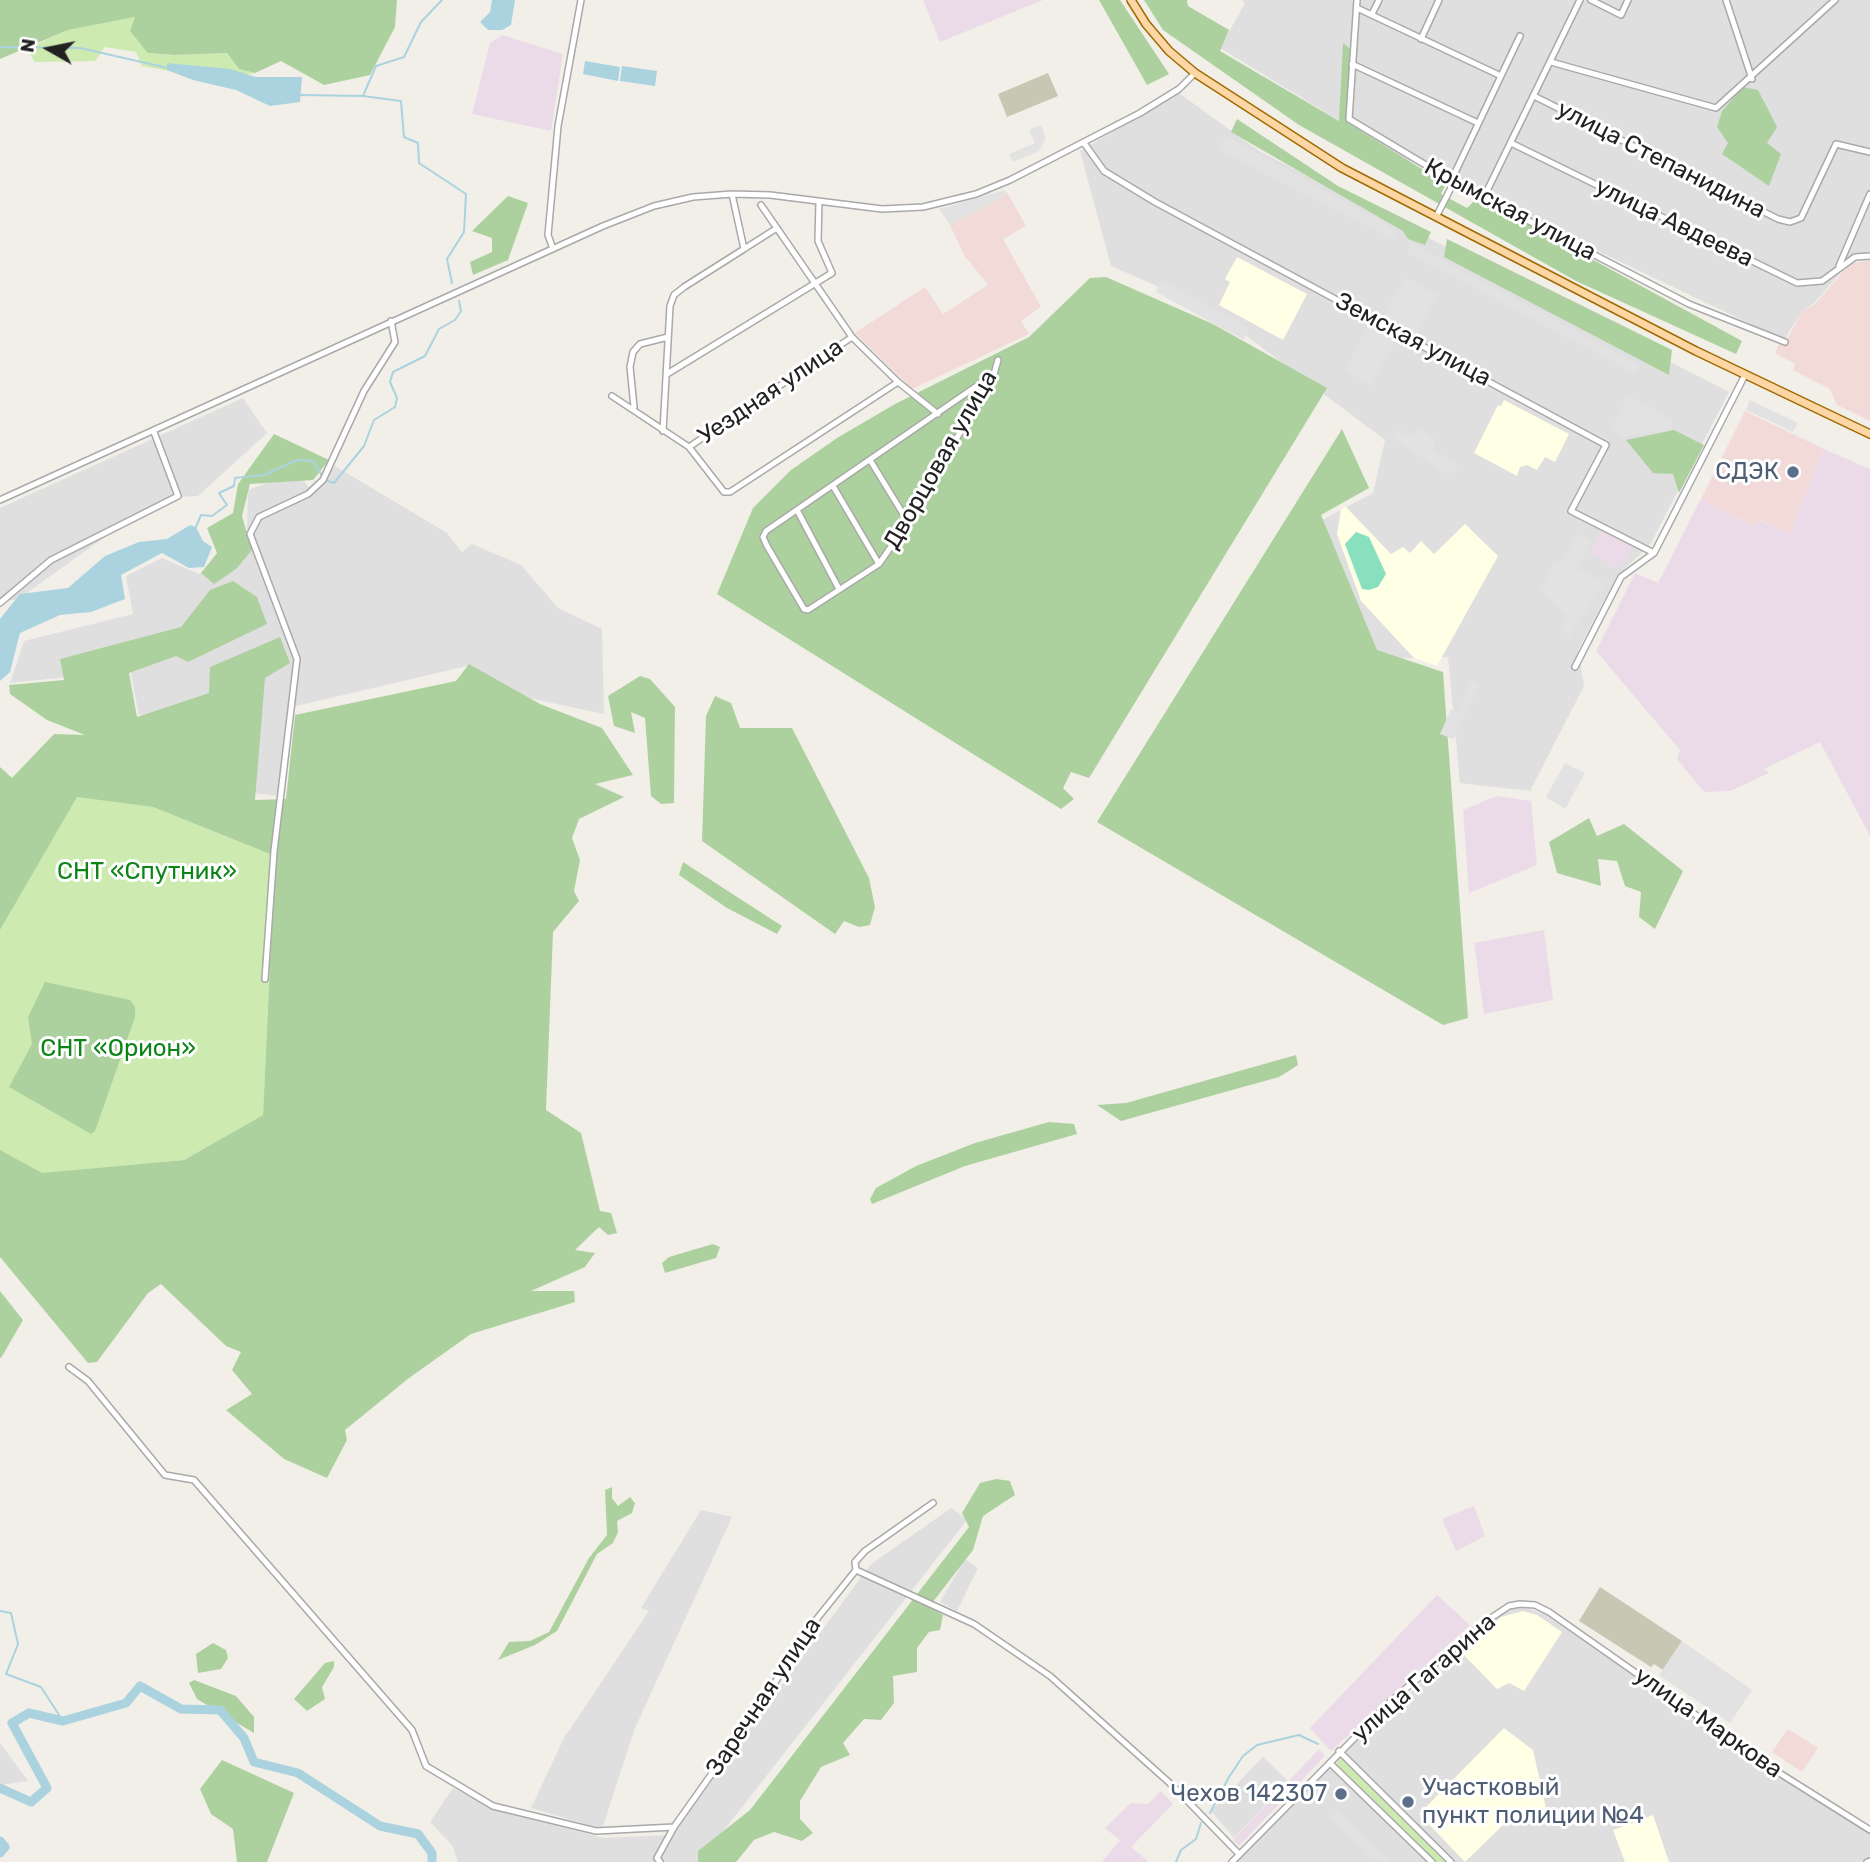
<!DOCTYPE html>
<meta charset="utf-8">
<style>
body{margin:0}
#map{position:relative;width:1870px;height:1862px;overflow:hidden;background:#f2efe9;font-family:Rubik,sans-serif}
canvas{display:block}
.north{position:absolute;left:14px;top:14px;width:70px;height:70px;-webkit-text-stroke:5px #fff;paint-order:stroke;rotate:279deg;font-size:19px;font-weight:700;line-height:28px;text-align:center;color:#222}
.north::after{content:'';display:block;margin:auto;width:24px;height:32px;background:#222;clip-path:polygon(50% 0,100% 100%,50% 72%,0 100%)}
</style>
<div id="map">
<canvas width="1870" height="1862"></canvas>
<div class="north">N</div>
</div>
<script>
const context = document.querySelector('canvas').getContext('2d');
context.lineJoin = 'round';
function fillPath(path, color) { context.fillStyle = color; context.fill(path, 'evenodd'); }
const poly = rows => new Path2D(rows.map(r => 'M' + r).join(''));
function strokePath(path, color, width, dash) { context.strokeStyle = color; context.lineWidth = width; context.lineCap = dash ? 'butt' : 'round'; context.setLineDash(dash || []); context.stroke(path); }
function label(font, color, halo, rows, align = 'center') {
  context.font = font + ' Rubik,sans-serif'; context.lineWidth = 6; context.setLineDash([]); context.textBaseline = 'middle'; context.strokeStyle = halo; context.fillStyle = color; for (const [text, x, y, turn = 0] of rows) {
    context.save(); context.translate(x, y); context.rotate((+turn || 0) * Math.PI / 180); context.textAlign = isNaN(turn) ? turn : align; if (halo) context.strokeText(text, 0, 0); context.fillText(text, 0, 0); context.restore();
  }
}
fillPath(poly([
 [1241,0,1870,0,1870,258,1849,263,1814,303,1802,311,1784,340,1389,151,1220,48,1245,3],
 [1179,93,1259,151,1729,392,1650,545,1617,576,1578,650,1584,686,1530,791,1460,783,1448,657,1372,659,1322,520,1373,493,1385,440,1212,310,1111,266,1080,151],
 [243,398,267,433,198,496,166,498,123,524,17,600,6,600,0,605,0,508],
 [335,466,447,533,462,552,472,544,521,565,558,608,602,629,604,714,524,697,471,665,288,708,279,796,252,793,248,719,139,715,128,660,66,677,10,683,24,641,133,614,126,576,162,558,199,574,247,535,248,490,298,472,311,491],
 [951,1508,967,1520,699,1862,458,1862,452,1845,430,1822,453,1788,500,1811,604,1838,672,1835,870,1565],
 [701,1510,732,1517,635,1728,602,1829,531,1808,564,1738,649,1611,641,1608],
 [965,1559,978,1568,957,1611,940,1602],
 [1522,1607,1543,1613,1812,1797,1870,1833,1870,1858,1860,1862,1455,1862,1344,1752,1488,1622,1512,1608],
 [0,1743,28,1781,0,1785],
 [1263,1757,1288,1781,1234,1838,1211,1811],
 [1331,1767,1429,1862,1235,1862]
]), '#e0dfdf');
fillPath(poly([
 [1008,194,1026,226,1003,239,1041,307,1021,321,1029,334,912,389,855,333,925,287,943,314,988,285,964,255,950,225],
 [1870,260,1870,421,1837,405,1830,389,1793,370,1795,364,1775,353,1779,344,1785,344,1802,311,1815,304,1850,264],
 [1745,411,1824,449,1790,534,1759,519,1754,526,1701,499],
 [1788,1729,1818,1748,1802,1772,1772,1752]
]), '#f2dad9');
fillPath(poly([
 [923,0,1043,0,940,42],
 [502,35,563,54,551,131,472,114,490,43],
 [1824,449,1870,469,1870,836,1820,742,1764,769,1769,773,1730,791,1704,792,1677,759,1680,750,1596,651,1635,573,1658,583,1701,499,1753,526,1758,519,1790,534],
 [1602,531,1632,547,1622,564,1614,569,1590,552],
 [1497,796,1531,801,1537,865,1469,893,1463,810],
 [1544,930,1553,1000,1484,1014,1474,943],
 [1474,1506,1485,1536,1456,1551,1442,1519],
 [1437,1595,1470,1625,1331,1751,1310,1728],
 [1319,1749,1325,1756,1239,1846,1233,1840],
 [1161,1791,1173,1804,1131,1847,1149,1862,1102,1862,1120,1840,1105,1828,1131,1803,1148,1804]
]), '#ebdbe8');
fillPath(poly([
 [1237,257,1307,294,1283,340,1219,305,1230,282,1225,279],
 [1504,400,1569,434,1555,462,1545,457,1537,470,1527,465,1520,467,1517,476,1474,453,1498,405,1501,406],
 [1346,507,1391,554,1403,547,1410,553,1421,541,1434,554,1465,524,1498,556,1437,666,1414,658,1361,601,1337,534,1341,509],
 [1523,1611,1537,1615,1562,1632,1524,1691,1509,1683,1497,1689,1461,1652,1501,1617],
 [1504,1728,1533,1750,1548,1817,1505,1823,1465,1862,1419,1814],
 [1653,1815,1669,1862,1625,1862,1613,1830]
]), '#ffffe5');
fillPath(poly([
 [1048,73,1058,96,1007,117,998,94],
 [1600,1587,1682,1641,1663,1670,1654,1664,1651,1667,1579,1621]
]), '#c7c7b4');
fillPath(poly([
 [135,17,148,53,174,55,227,53,239,69,255,73,220,80,142,66,136,52,105,47,95,61,35,62,26,49,68,30],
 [76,796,153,807,275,856,263,1115,184,1160,35,1174,0,1155,0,930],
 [1340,1757,1343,1758,1445,1862,1436,1862,1336,1765]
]), '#cdebb0');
fillPath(poly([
 [0,0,397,0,395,27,370,75,324,85,281,61,255,73,239,69,227,53,174,55,148,53,130,31,135,17,68,30,0,59],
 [1099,0,1120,0,1169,74,1147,85],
 [1144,0,1187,0,1188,6,1229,30,1220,51,1339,121,1343,43,1350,49,1348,123,1446,184,1441,194,1467,208,1478,197,1742,341,1736,354,1576,281,1299,125,1163,30],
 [1743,87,1758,90,1777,127,1767,143,1781,154,1769,186,1722,154,1728,143,1717,127,1722,111],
 [1237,119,1338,186,1431,232,1425,245,1408,239,1403,231,1231,132],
 [508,196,528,203,508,260,473,275,470,262,492,252,492,238,472,231],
 [1447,239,1672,350,1669,375,1444,257],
 [1106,277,1213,324,1327,388,1089,778,1071,772,1063,788,1074,799,1061,809,717,594,753,508,791,470,837,438,895,404,1029,337,1090,278],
 [1342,429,1369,488,1321,515,1377,650,1443,672,1468,1018,1443,1025,1097,822],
 [1674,430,1704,445,1679,493,1673,474,1653,473,1626,440],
 [274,434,329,460,313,480,250,484,242,516,252,550,236,569,214,584,201,573,217,553,207,528,233,513,238,484],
 [233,581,257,597,267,624,188,662,176,656,129,673,137,717,209,693,210,667,280,637,290,663,265,678,255,800,286,799,295,715,456,681,469,664,540,704,602,728,633,775,595,784,624,797,579,819,572,838,580,860,574,891,579,901,553,932,546,1110,581,1133,600,1211,611,1213,617,1233,608,1235,599,1227,575,1250,595,1253,585,1267,531,1291,574,1291,575,1302,471,1334,409,1378,345,1430,347,1440,327,1478,284,1459,226,1410,252,1394,232,1370,241,1352,226,1346,161,1284,148,1293,97,1362,88,1363,0,1257,0,1150,42,1173,184,1160,263,1115,275,856,153,807,77,797,0,930,0,767,12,778,54,734,85,735,47,720,10,694,9,685,64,680,60,659,181,627,210,590],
 [640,676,650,679,675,707,674,803,661,804,651,796,645,718,631,712,635,733,614,726,608,696],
 [715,696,731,703,740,728,792,728,869,878,875,907,870,925,859,927,844,921,835,934,702,841,706,716],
 [1589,818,1597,836,1624,824,1683,871,1655,929,1639,917,1641,892,1625,886,1617,861,1598,859,1601,886,1557,873,1549,842],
 [683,862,782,926,777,934,727,908,679,875],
 [45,982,130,1000,135,1007,135,1017,95,1131,91,1134,9,1087,32,1044,28,1017],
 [1296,1055,1298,1065,1279,1077,1121,1121,1097,1105,1126,1103],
 [1049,1122,1074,1124,1077,1134,965,1166,872,1204,870,1199,876,1188,916,1166,975,1143],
 [713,1244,720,1247,716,1258,665,1273,662,1263,669,1257],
 [0,1291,23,1320,1,1358,0,1357],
 [996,1479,1010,1481,1015,1495,983,1516,973,1550,929,1607,943,1615,940,1630,929,1632,917,1648,917,1672,893,1676,894,1703,881,1720,864,1719,843,1743,850,1755,821,1767,800,1801,800,1819,813,1833,802,1841,774,1832,754,1840,736,1862,698,1862,698,1851,750,1810,969,1527,962,1513,980,1483],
 [612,1487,612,1498,618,1506,630,1497,635,1503,632,1513,617,1521,618,1532,613,1543,597,1554,557,1631,535,1645,498,1660,509,1642,530,1641,549,1632,589,1558,607,1535,605,1490],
 [213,1643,226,1650,228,1658,221,1669,198,1673,196,1654],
 [334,1661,334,1667,322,1687,325,1699,307,1711,294,1699,325,1663],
 [194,1680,236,1696,254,1717,254,1733,197,1699,189,1683],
 [222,1760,294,1793,267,1862,237,1862,233,1829,211,1814,200,1789]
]), '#add19e');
fillPath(poly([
 [1356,532,1369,537,1386,574,1378,587,1369,590,1362,589,1345,544]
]), '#88e0be');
fillPath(poly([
 [1041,125,1046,138,1039,151,1013,162,1009,154,1035,143,1029,130],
 [1226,136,1397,230,1394,240,1218,149],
 [1004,190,1008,194,950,225,939,209],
 [1411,244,1640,365,1636,374,1407,252],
 [1405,277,1438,295,1416,336,1383,318],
 [1161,280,1249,328,1244,340,1156,292],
 [1370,322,1398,336,1371,386,1345,371],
 [1628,395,1672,420,1672,429,1622,438,1613,427],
 [1750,400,1798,423,1793,432,1746,410],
 [1398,429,1408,436,1421,429,1434,439,1434,451,1458,465,1450,476,1393,438],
 [1577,533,1592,541,1577,569,1605,583,1569,637,1561,631,1568,617,1540,590,1555,561,1562,564],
 [1472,681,1480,684,1453,739,1440,734,1451,709,1458,712],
 [1565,763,1585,773,1565,809,1546,797],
 [1682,1641,1752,1690,1730,1723,1659,1675],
 [1338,1810,1390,1861,1375,1860,1330,1817]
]), '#e2e2e2');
fillPath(poly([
 [492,0,515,0,511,25,502,30,488,30,480,22,490,12],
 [585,61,620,67,618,81,583,74],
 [167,63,230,69,256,77,302,77,300,102,270,106,236,90,193,80,167,70],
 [622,66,657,71,655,86,620,81],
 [190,525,196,527,203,541,212,547,204,567,189,568,162,553,121,575,125,599,91,612,60,615,20,633,10,672,0,681,0,619,20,594,68,588,105,556,139,542,167,539]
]), '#aad3df');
strokePath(poly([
 [0,47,80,48,168,68],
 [299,95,363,96,401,101,404,137,418,143,419,163,466,194,464,232,447,259,452,283],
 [363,96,376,66,404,57,421,22,442,0],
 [325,480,334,483,364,446,374,420,395,407,397,398,390,382,393,372,425,356,439,329,455,320,461,311,459,301],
 [196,527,201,515,212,516,227,505,219,493,234,486,235,478,264,475,297,460,314,461,322,476],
 [0,1611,11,1613,18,1644,6,1674,41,1687,63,1721],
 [1210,1813,1229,1777,1243,1756,1257,1745,1299,1735,1318,1744],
 [1176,1862,1181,1850,1196,1839,1201,1823]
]), '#aad3df', 2);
strokePath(poly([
 [0,1788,31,1802,47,1788,12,1723,29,1713,63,1721,126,1703,140,1686,181,1709,220,1710,244,1738,254,1762,298,1773,380,1826,418,1834,432,1853,432,1862],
 [0,1841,5,1847,0,1853]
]), '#aad3df', 9);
const minor = poly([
 [1357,0,1349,119,1454,182,1689,304,1785,342],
 [1591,0,1621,15,1628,0],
 [1726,0,1752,79],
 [1357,8,1501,76],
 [1372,14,1379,0],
 [1421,39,1439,0],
 [1551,62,1716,108,1835,0],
 [1352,64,1478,123],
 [1534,96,1778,219,1790,222,1801,218,1836,144,1870,152],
 [1084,143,1104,171,1155,202,1606,445,1571,511,1654,553],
 [1511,143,1797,283,1822,281,1855,257,1870,256],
 [1451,181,1520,36],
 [1484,197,1580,0],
 [1436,217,1454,182],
 [553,249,548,235,558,126,581,0],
 [744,249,777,228],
 [1839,266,1870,194],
 [667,374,832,273,818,241,819,201],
 [994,374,766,531,763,537,767,546,804,609,808,610,879,564,908,522,994,374,998,360],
 [898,382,938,414],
 [612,396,689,447,724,492,730,492,898,382,852,337,761,205],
 [634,407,630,367,633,352,640,344,668,337],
 [663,431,670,306,674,295,684,287,744,249,732,194],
 [689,447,852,337],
 [870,460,908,522],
 [833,486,879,564],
 [0,500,603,226,654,206,693,197,732,194,770,195,882,209,923,207,976,194,1010,180,1140,113,1179,89,1195,73],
 [797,510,839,589],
 [0,603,51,560,178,496,154,432],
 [1575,667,1621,577,1654,553,1745,375],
 [265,979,274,851,297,659,250,534,259,517,308,494,323,480,364,391,395,342,391,321],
 [69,1367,88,1381,165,1475,194,1480,412,1730,426,1766,493,1806,596,1831,674,1827],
 [856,1570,855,1562,865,1551,933,1503],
 [1339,1751,1451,1862],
 [1330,1763,1432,1862],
 [660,1862,657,1858,674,1827,769,1693,799,1641,856,1570,974,1624,1050,1676,1173,1786,1239,1854],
 [1232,1862,1391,1701,1485,1622,1509,1606,1520,1604,1535,1605,1549,1612,1773,1769,1870,1830],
 [1867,1862,1870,1861]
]);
const major = poly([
 [1131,0,1146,24,1169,51,1195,73,1342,168,1696,351,1870,434]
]);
strokePath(minor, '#a9a9a9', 8);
strokePath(major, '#a06b00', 10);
strokePath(minor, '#fff', 5);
strokePath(major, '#fcd6a4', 7);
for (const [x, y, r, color] of [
 [1793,472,7,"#5c6f8a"],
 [1341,1794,7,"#5c6f8a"],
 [1408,1802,7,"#5c6f8a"]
]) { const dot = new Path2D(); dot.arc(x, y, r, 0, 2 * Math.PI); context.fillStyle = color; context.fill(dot); strokePath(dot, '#fff', 2.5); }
label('24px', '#222', '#fff', [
 ["улица Степанидина",1661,160,27],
 ["Крымская улица",1510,210,28],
 ["улица Авдеева",1674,223,26],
 ["Земская улица",1413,340,28],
 ["Уездная улица",771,392,-34],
 ["Дворцовая улица",941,460,-60],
 ["улица Гагарина",1424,1678,-41],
 ["Заречная улица",764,1697,-56],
 ["улица Маркова",1708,1723,35]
]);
label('24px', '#4e5e75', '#fff', [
 ["СДЭК",1779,472],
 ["Участковый",1422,1788,"left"],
 ["пункт полиции №4",1422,1816,"left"],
 ["Чехов 142307",1327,1794]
], 'right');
label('24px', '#0c8416', '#fff', [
 ["СНТ «Спутник»",147,872],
 ["СНТ «Орион»",118,1049]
]);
</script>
